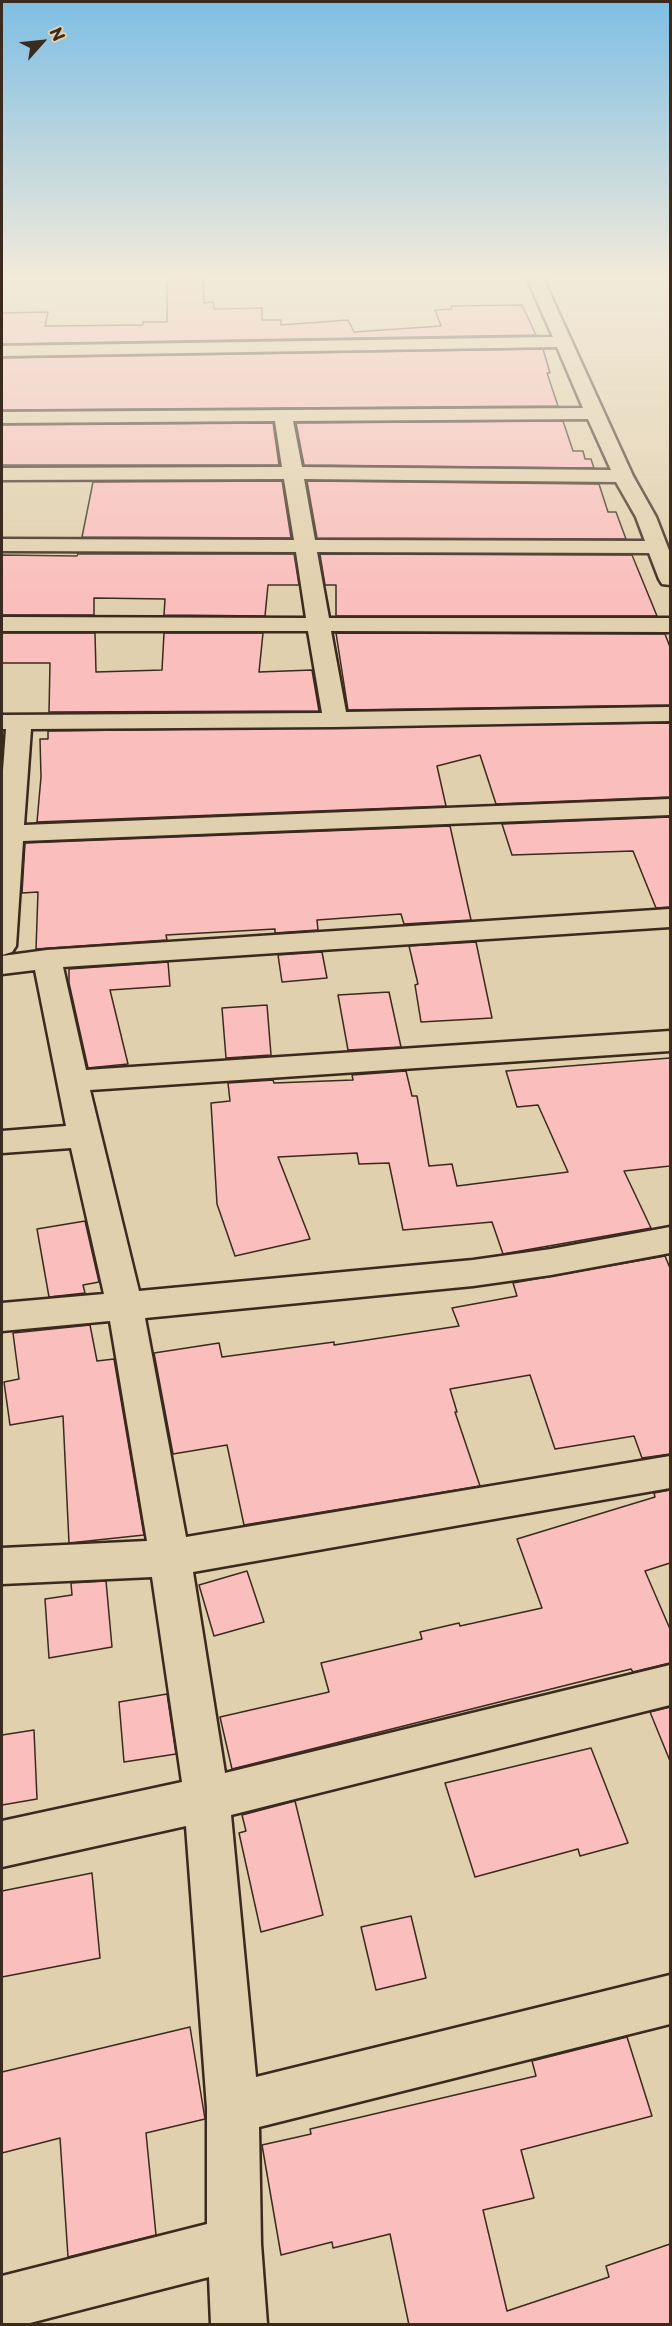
<!DOCTYPE html>
<style>
body{margin:0}
#map{position:relative;width:672px;height:2326px;overflow:hidden;background:#e1d0ad;font-family:"Playpen Sans",sans-serif}
canvas{display:block}
.frame{position:absolute;inset:0;border:3px solid #3b2a1e;pointer-events:none}
.north{position:absolute;left:12px;top:12px;width:60px;height:60px;-webkit-text-stroke:4px #e1d0ad;paint-order:stroke;rotate:63deg;font-size:16px;font-weight:700;line-height:24px;text-align:center;color:#3b2a1e}
.north::after{content:'';display:block;margin:auto;width:21px;height:27px;background:#3b2a1e;clip-path:polygon(50% 0,100% 100%,50% 72%,0 100%)}
</style>
<div id="map">
<canvas width="672" height="2326"></canvas>
<div class="frame"></div>
<div class="north">N</div>
</div>
<script>
const context = document.querySelector('canvas').getContext('2d');
context.lineJoin = 'round';
function fillPath(path, color) { context.fillStyle = color; context.fill(path, 'evenodd'); }
const poly = rows => new Path2D(rows.map(r => 'M' + r).join(''));
function strokePath(path, color, width, dash) { context.strokeStyle = color; context.lineWidth = width; context.lineCap = dash ? 'butt' : 'round'; context.setLineDash(dash || []); context.stroke(path); }
const building = poly([
 [167,274,203,274,204,303,213,302,214,309,262,308,262,320,281,320,281,325,348,320,354,332,441,326,435,310,452,309,451,306,522,305,536,335,2,344,2,313,48,312,45,326,143,325,143,322,167,322,167,274],
 [543,349,550,373,547,373,558,406,2,410,2,358,543,349],
 [563,421,573,451,583,451,585,459,591,459,594,468,304,465,296,423,563,421],
 [273,423,279,465,2,465,2,425,273,423],
 [282,481,291,538,82,537,93,482,282,481],
 [307,481,599,484,608,512,616,512,626,539,317,538,307,481],
 [78,554,294,554,299,585,268,585,265,616,164,615,165,599,94,598,94,615,2,615,2,555,77,556,78,554],
 [320,554,632,555,657,616,336,616,336,585,325,585,320,554],
 [2,633,95,633,96,672,162,670,164,633,263,633,259,672,312,670,319,711,49,712,50,663,2,663,2,633],
 [336,633,665,634,670,647,670,705,348,710,336,633],
 [670,723,670,797,496,804,480,755,437,766,446,806,37,822,41,777,40,739,48,739,48,731,670,723],
 [670,817,670,907,656,908,633,851,512,855,502,824,670,817],
 [450,826,471,920,404,924,401,914,317,920,318,930,275,933,275,929,166,935,167,940,36,949,38,892,22,893,25,843,450,826],
 [476,942,492,1018,421,1022,415,985,418,984,409,946,476,942],
 [322,952,327,978,282,982,278,955,322,952],
 [168,962,170,986,110,990,128,1064,88,1068,69,983,69,969,168,962],
 [389,992,401,1047,348,1050,338,995,389,992],
 [267,1005,271,1055,226,1058,222,1008,267,1005],
 [670,1058,670,1166,624,1171,651,1228,503,1254,492,1222,403,1230,389,1163,359,1164,357,1153,278,1157,310,1239,235,1256,217,1204,211,1103,230,1101,228,1083,273,1080,274,1083,353,1080,352,1075,406,1071,412,1096,417,1096,429,1166,452,1164,457,1186,568,1172,538,1105,517,1107,506,1071,670,1058],
 [85,1221,99,1282,83,1285,85,1293,49,1297,37,1229,85,1221],
 [665,1256,670,1268,670,1454,642,1458,634,1436,555,1449,530,1375,450,1389,457,1412,455,1412,480,1486,244,1525,227,1445,173,1454,154,1353,219,1343,222,1357,334,1342,334,1345,459,1326,452,1308,517,1296,513,1283,665,1256],
 [90,1325,97,1361,114,1359,144,1535,69,1543,63,1416,10,1425,4,1382,19,1379,13,1333,90,1325],
 [670,1490,670,1563,645,1571,670,1629,670,1663,633,1672,631,1669,232,1769,220,1717,329,1692,321,1663,422,1639,420,1632,459,1623,460,1626,542,1608,517,1539,655,1497,654,1493,670,1490],
 [247,1571,264,1622,214,1636,199,1585,247,1571],
 [106,1581,112,1647,49,1658,45,1599,72,1595,71,1583,106,1581],
 [167,1694,176,1754,124,1762,119,1702,167,1694],
 [670,1707,670,1761,650,1712,670,1707],
 [34,1730,37,1799,2,1805,2,1735,34,1730],
 [591,1748,628,1843,580,1856,578,1849,475,1877,445,1783,591,1748],
 [295,1801,323,1915,261,1932,239,1833,246,1831,242,1815,295,1801],
 [92,1873,100,1958,2,1977,2,1891,92,1873],
 [411,1916,426,1978,376,1990,361,1927,411,1916],
 [190,2027,205,2119,146,2133,156,2235,68,2257,60,2138,2,2153,2,2072,190,2027],
 [627,2037,652,2116,521,2150,534,2198,483,2210,507,2311,609,2277,606,2266,670,2244,670,2325,409,2325,390,2234,333,2248,332,2242,281,2255,262,2145,311,2134,310,2129,536,2076,532,2061,627,2037]
]);
fillPath(building, '#fabebc');
strokePath(building, '#3b2a1e', 1.5);
const street = poly([
 [525,274,541,274,633,476,656,517,670,553,670,585,662,584,659,579,649,553,317,552,329,618,670,618,670,632,331,631,346,712,670,707,670,721,335,727,31,729,24,825,670,799,670,815,23,841,16,946,12,952,2,955,2,784,6,729,2,729,2,715,322,713,308,631,2,631,2,617,306,618,296,552,2,551,2,539,294,540,284,479,2,480,2,468,282,467,275,421,2,423,2,412,583,408,557,347,2,356,2,346,553,337,525,274],
 [588,419,611,470,302,467,293,421,588,419],
 [304,479,616,482,636,517,645,541,315,540,304,479],
 [670,909,670,927,63,967,86,1070,670,1031,670,1051,90,1090,139,1291,473,1260,551,1249,670,1227,670,1253,551,1275,473,1286,145,1318,186,1537,670,1456,670,1488,193,1572,225,1773,670,1665,670,1705,231,1815,256,2077,670,1975,670,2024,259,2127,261,2244,267,2324,211,2324,209,2277,26,2324,2,2324,2,2276,207,2224,207,2108,186,1826,2,1867,2,1821,182,1782,152,1577,2,1584,2,1548,147,1541,110,1321,2,1331,2,1303,104,1294,71,1148,2,1153,2,1131,66,1126,35,970,2,974,2,956,47,950,670,909]
]);
strokePath(street, '#3b2a1e', 5);
fillPath(street, '#e1d0ad');
const sky = context.createLinearGradient(0, 0, 0, 600);
sky.addColorStop(0, '#7ebee4');
sky.addColorStop(0.46, '#f2eada');
sky.addColorStop(1, '#f2eada00');
context.fillStyle = sky;
context.fillRect(0, 0, 672, 600);
</script>
